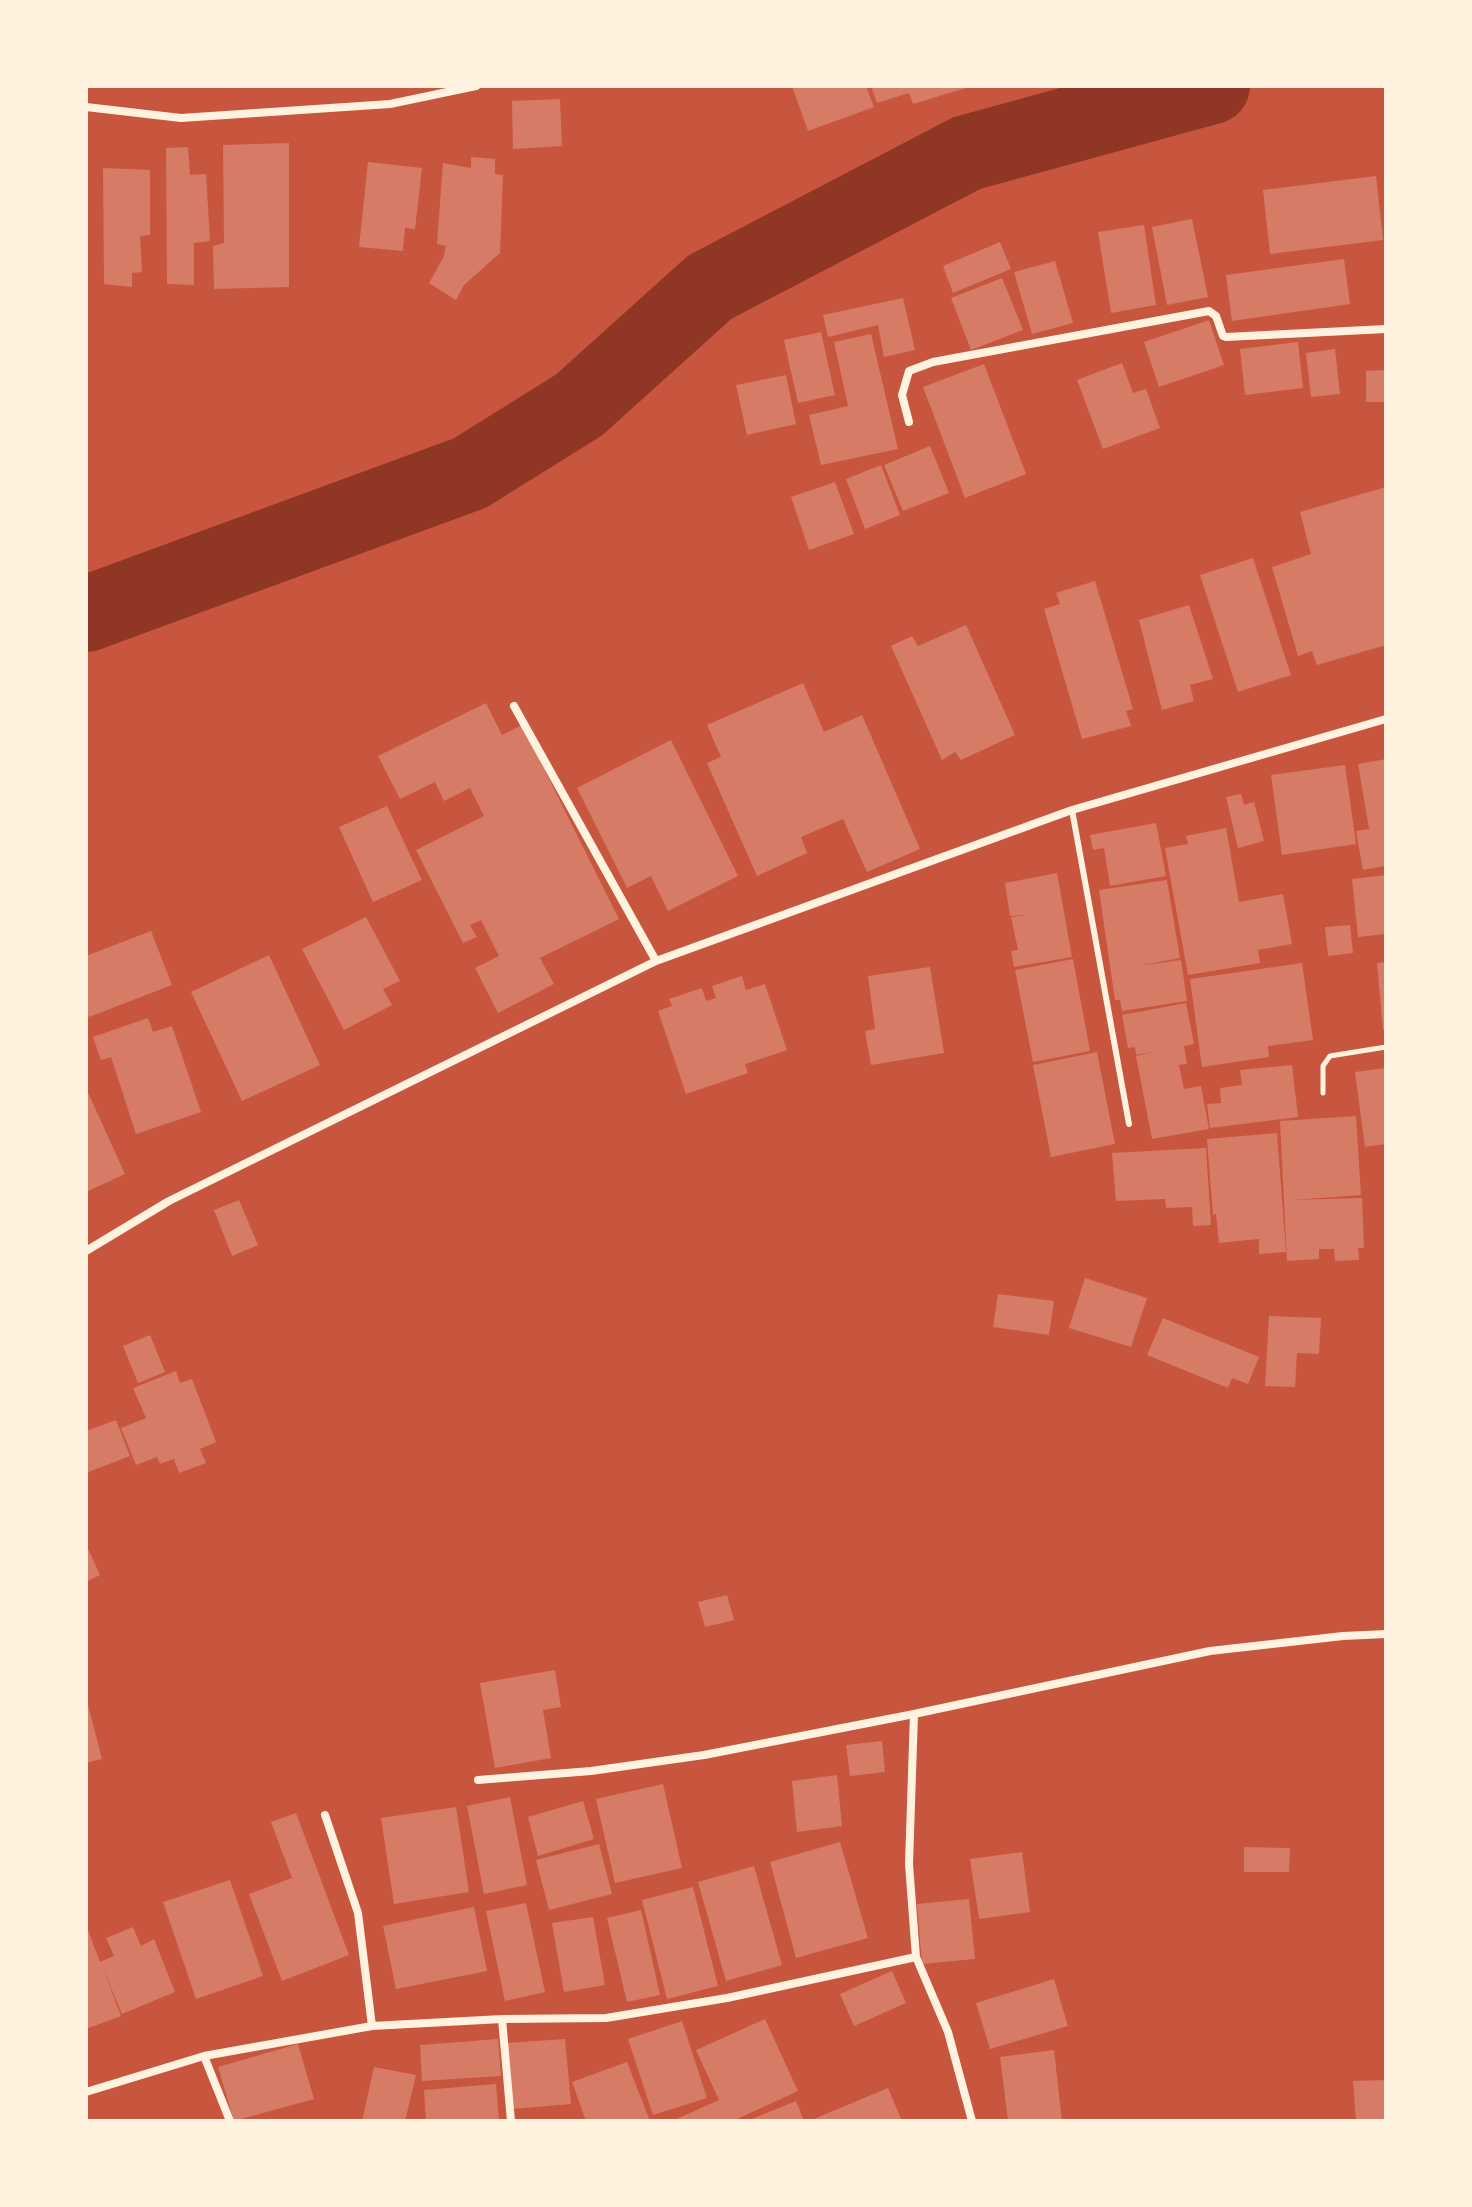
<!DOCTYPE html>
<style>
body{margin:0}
#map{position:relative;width:1472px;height:2207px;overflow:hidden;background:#c8553d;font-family:Helvetica,sans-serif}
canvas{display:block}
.frame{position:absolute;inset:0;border:88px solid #fff3e0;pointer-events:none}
</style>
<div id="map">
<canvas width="1472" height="2207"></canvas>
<div class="frame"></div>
</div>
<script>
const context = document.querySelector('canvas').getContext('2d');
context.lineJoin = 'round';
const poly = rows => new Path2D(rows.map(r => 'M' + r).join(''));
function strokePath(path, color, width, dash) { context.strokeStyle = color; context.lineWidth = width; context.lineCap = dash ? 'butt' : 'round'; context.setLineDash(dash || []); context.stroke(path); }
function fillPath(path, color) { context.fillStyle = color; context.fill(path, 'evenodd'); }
strokePath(poly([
 [86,614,470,473,579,405,710,287,967,153,1212,86]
]), '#8f3625', 76);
fillPath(poly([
 [792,86,866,86,874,107,808,131],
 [871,86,969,86,969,87,913,104,909,93,877,103],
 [560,99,562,146,513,149,512,101],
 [289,143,289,287,214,289,213,246,224,243,223,145],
 [188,147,190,175,206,174,210,241,194,243,194,285,167,284,166,148],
 [471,157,495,159,495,174,503,175,500,253,464,285,456,300,429,283,443,258,446,246,437,244,443,163,471,168],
 [368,162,422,168,415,229,405,228,403,251,359,247],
 [103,168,150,170,150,235,140,236,142,272,132,273,132,287,104,284],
 [1376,176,1383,240,1270,254,1263,190],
 [1192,219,1208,297,1167,305,1152,227],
 [1144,225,1156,305,1111,313,1098,232],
 [1000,242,1011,269,953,293,943,266],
 [1344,259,1350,304,1232,321,1226,275],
 [1055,261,1073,323,1032,334,1014,272],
 [1002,278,1023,330,971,350,951,298],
 [903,298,915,350,884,357,878,325,828,337,823,315],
 [1209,320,1224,365,1159,387,1144,342],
 [821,332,835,395,798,403,784,340],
 [871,334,898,449,821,465,809,415,848,406,834,342],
 [1298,342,1303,388,1245,395,1240,349],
 [1335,349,1340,394,1311,397,1306,353],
 [1122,363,1133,393,1146,389,1160,428,1103,449,1077,380],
 [984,364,1026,474,965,498,923,387],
 [1386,370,1386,402,1366,402,1366,371],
 [786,375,796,424,747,435,736,385],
 [930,446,949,493,903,511,884,465],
 [881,465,900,515,865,529,846,479],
 [835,482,854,534,809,550,791,497],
 [1386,487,1386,645,1317,665,1312,651,1298,656,1272,567,1311,554,1300,512],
 [1253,558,1291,675,1238,692,1200,575],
 [1095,581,1133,709,1126,711,1131,726,1082,739,1044,609,1060,604,1056,593],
 [1189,605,1213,679,1190,685,1194,701,1162,710,1139,620],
 [966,625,1015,735,961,760,955,752,942,760,891,646,912,636,918,646],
 [803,683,824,732,862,715,920,849,867,872,843,819,801,837,807,853,757,876,707,763,721,757,707,725],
 [486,703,502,735,522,725,619,919,540,958,554,984,498,1013,475,968,499,956,481,920,470,925,477,937,463,943,416,850,484,816,470,788,444,801,435,782,400,799,378,756],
 [671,740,738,876,668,911,651,876,627,888,577,788],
 [1386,759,1386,866,1363,870,1356,831,1369,829,1358,764],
 [1345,765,1356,844,1282,855,1271,775],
 [1241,794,1244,805,1254,802,1264,841,1238,848,1226,797],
 [387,806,422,880,373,902,339,827],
 [1156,823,1166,876,1110,886,1104,848,1093,850,1090,835],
 [1226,828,1239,902,1283,894,1292,944,1258,950,1260,963,1188,975,1165,848,1188,844,1186,836],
 [1057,873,1072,957,1014,967,1011,951,1018,950,1011,917,1027,915,1010,916,1005,883],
 [1386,875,1386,934,1358,937,1352,879],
 [1167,880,1180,958,1138,966,1181,960,1187,1001,1122,1011,1120,1000,1115,1000,1099,890],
 [366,917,400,981,383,989,392,1005,344,1030,302,949],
 [1350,925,1353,953,1328,956,1325,927],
 [151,931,172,985,89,1017,86,1011,86,956],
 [269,955,320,1065,242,1101,191,992],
 [1073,959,1090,1051,1033,1062,1015,970],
 [1386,962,1386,1030,1383,1030,1377,963],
 [1302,963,1313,1040,1268,1046,1269,1057,1202,1067,1190,979],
 [930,967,944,1053,871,1065,865,1031,875,1029,868,976],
 [742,976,746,990,765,984,787,1050,745,1064,748,1073,686,1094,658,1011,672,1006,669,999,702,988,706,1001,716,998,712,986],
 [1186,1003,1194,1044,1184,1046,1187,1064,1179,1065,1184,1089,1201,1086,1209,1129,1152,1139,1136,1056,1156,1051,1136,1055,1135,1047,1128,1048,1122,1015],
 [148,1018,153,1032,172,1026,201,1112,136,1134,111,1057,101,1060,93,1037],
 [1097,1052,1115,1144,1051,1157,1033,1065],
 [1292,1065,1298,1117,1210,1128,1207,1104,1221,1103,1220,1088,1242,1085,1240,1070],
 [1386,1068,1386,1144,1365,1147,1355,1072],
 [86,1088,125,1174,86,1192],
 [1356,1116,1361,1195,1292,1200,1362,1198,1364,1248,1358,1248,1359,1260,1335,1261,1334,1249,1319,1249,1319,1259,1287,1261,1280,1121],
 [1277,1133,1286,1252,1259,1254,1259,1239,1219,1243,1216,1214,1213,1215,1207,1139],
 [1206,1148,1211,1225,1193,1226,1192,1207,1166,1208,1165,1199,1116,1201,1112,1153],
 [239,1200,258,1245,232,1256,214,1210],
 [1085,1278,1147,1298,1131,1347,1069,1328],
 [998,1294,1054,1301,1049,1335,993,1327],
 [1269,1316,1321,1318,1319,1354,1297,1353,1295,1387,1265,1386],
 [1163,1318,1259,1357,1248,1384,1232,1378,1228,1388,1147,1355],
 [150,1335,165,1372,138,1383,123,1346],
 [176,1371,180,1383,192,1379,216,1442,200,1449,206,1463,179,1473,174,1459,160,1464,157,1457,136,1465,121,1428,146,1418,133,1388],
 [116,1420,130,1456,86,1473,86,1431],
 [86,1544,100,1575,86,1582],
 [727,1595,734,1620,705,1627,698,1602],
 [555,1670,561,1707,543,1710,551,1758,495,1768,480,1683],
 [87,1701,102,1759,86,1763,86,1702],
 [882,1741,885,1772,850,1776,846,1745],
 [837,1775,842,1826,797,1832,792,1781],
 [663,1784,682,1868,615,1883,596,1799],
 [510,1797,527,1885,484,1894,467,1806],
 [583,1801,594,1839,538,1856,528,1817],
 [456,1807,469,1892,394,1904,381,1818],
 [296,1813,349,1955,282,1981,249,1894,292,1878,271,1822],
 [840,1842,868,1938,796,1958,770,1862],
 [599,1844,612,1894,549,1910,536,1860],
 [1244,1847,1290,1848,1289,1872,1244,1872],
 [1022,1852,1030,1912,979,1919,970,1859],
 [754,1866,782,1965,726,1981,698,1882],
 [230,1880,263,1976,196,1999,163,1902],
 [693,1887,718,1986,667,1999,642,1900],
 [969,1899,975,1959,922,1964,917,1904],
 [526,1903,545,1992,505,2001,486,1911],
 [474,1907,487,1971,396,1989,383,1926],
 [641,1910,660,1995,627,2002,607,1918],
 [593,1917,605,1985,564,1992,552,1923],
 [86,1925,100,1962,114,1956,106,1938,133,1927,141,1946,154,1939,175,1992,122,2014,102,1966,121,2016,86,2029],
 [892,1971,906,2003,854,2026,840,1994],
 [1054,1979,1068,2026,990,2049,976,2003],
 [765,2019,798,2091,733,2121,672,2121,719,2100,696,2050],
 [682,2021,707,2098,653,2115,628,2039],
 [498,2039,501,2076,422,2081,420,2045],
 [565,2039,571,2104,512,2109,507,2043],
 [298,2044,314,2099,234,2121,218,2067],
 [1054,2050,1062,2121,1008,2121,1000,2057],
 [627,2062,650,2121,586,2121,572,2082],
 [374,2067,416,2075,405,2121,362,2121],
 [1386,2080,1386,2121,1356,2121,1353,2081],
 [496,2084,499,2121,426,2121,424,2090],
 [888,2088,902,2121,809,2121],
 [796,2101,804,2121,747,2121]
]), '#d67c66');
strokePath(poly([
 [1323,1093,1323,1066,1330,1056,1386,1047]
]), '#fff3e0', 5);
strokePath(poly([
 [1072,810,1129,1124]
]), '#fff3e0', 6);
strokePath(poly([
 [86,107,181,118,390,104,476,86],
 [909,422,902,395,909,371,933,362,1209,311,1216,316,1223,336,1226,337,1386,329],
 [514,706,656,961],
 [86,1251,169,1201,656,961,1072,810,1386,719],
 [478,1780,591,1771,704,1755,914,1714],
 [325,1815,358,1913,372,2026],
 [502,2019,511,2121],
 [204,2056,230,2121],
 [86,2092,204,2056,372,2026,502,2019,606,2018,727,1998,916,1957],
 [972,2121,948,2032,916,1957,909,1864,914,1714,1210,1651,1343,1636,1386,1634]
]), '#fff3e0', 8);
</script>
